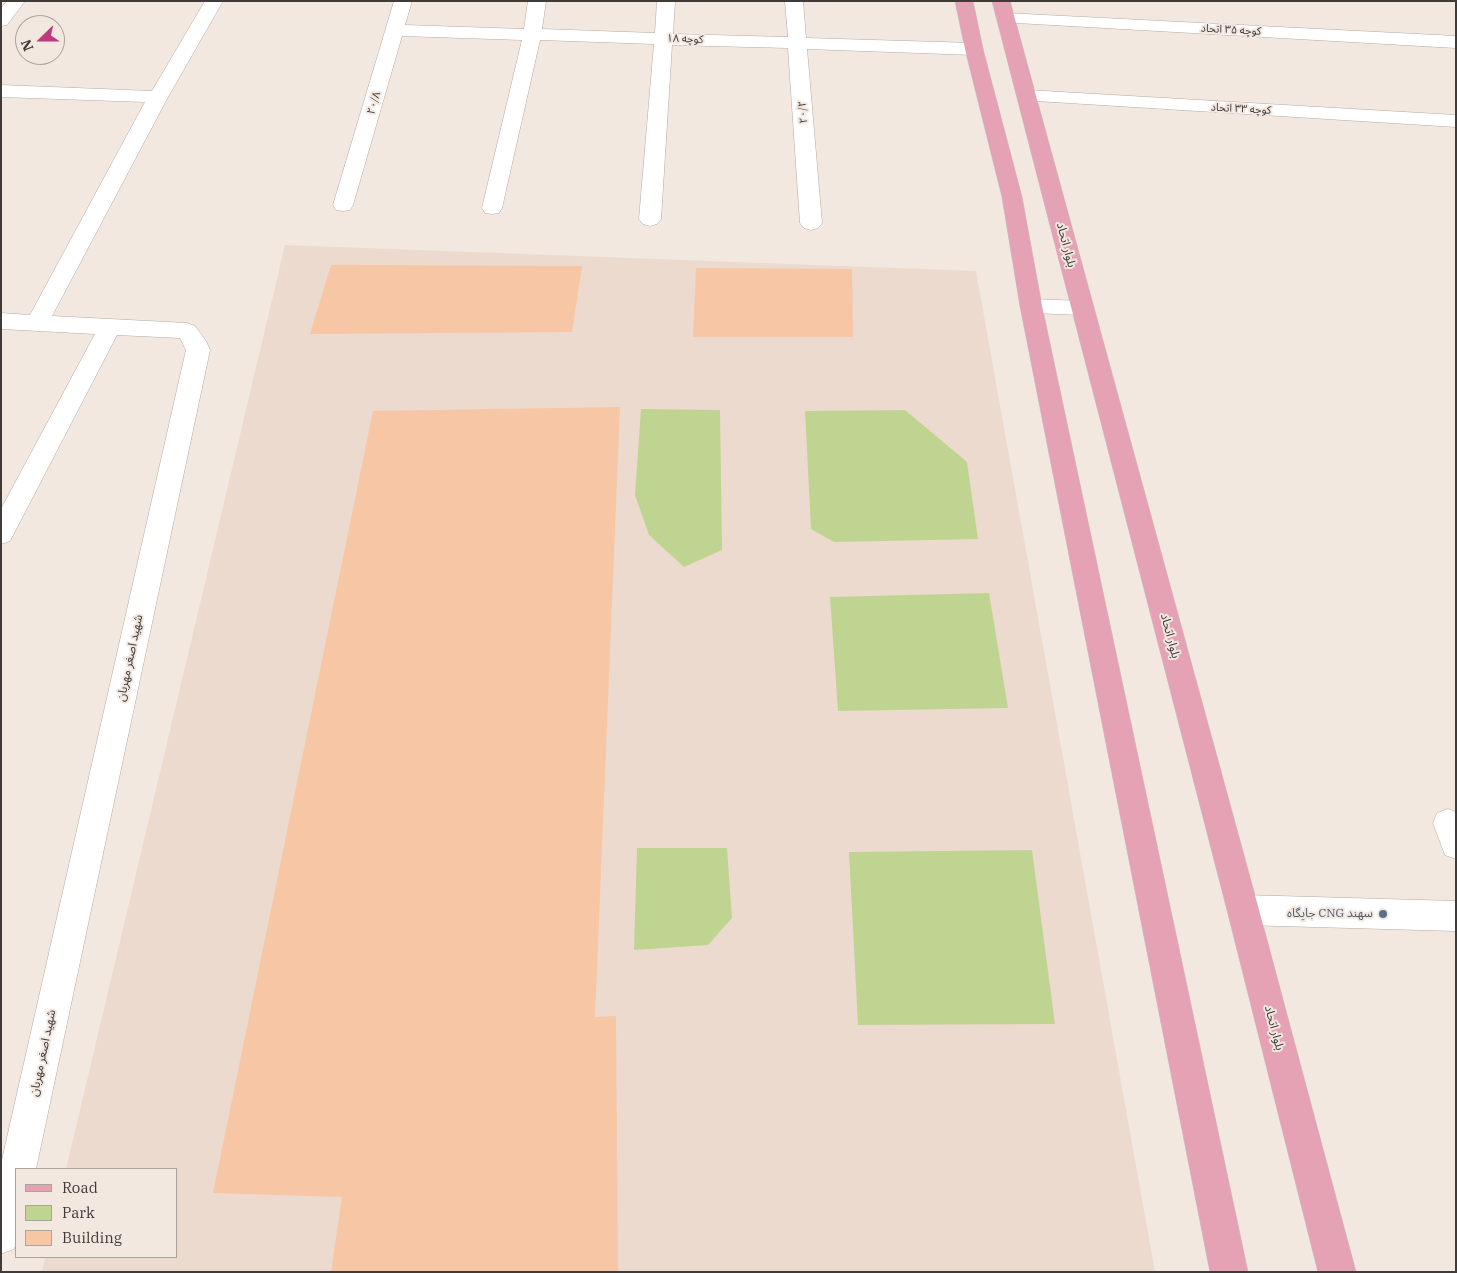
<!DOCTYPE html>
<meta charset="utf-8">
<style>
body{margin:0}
#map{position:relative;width:1457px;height:1273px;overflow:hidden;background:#f2e8e0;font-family:"IBM Plex Serif",serif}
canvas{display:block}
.frame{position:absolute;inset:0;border:2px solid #403b39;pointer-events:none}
.legend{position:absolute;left:15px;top:1168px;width:162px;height:90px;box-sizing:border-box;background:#f2e8e0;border:1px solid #aba39d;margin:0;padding:6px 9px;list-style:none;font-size:15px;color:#403b39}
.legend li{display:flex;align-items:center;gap:10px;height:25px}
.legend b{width:25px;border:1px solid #aba39d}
.north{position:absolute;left:15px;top:15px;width:50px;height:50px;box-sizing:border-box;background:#f2e8e0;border:1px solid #aba39d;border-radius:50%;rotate:248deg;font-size:14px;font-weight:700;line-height:20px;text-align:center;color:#403b39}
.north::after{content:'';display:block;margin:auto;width:18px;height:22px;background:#bf3b80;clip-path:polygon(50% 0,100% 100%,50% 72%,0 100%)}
</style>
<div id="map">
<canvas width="1457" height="1273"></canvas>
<div class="frame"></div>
<ul class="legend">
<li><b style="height:6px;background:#e4a2b4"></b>Road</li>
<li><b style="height:14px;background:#c0d492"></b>Park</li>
<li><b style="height:14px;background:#f6c6a5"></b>Building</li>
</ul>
<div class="north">N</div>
</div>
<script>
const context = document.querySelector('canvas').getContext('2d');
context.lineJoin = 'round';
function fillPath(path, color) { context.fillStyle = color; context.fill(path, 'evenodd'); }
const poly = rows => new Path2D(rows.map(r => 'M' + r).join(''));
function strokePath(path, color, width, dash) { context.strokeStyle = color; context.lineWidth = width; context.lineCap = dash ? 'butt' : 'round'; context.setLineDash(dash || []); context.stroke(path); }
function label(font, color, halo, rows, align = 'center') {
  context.font = font + ' "IBM Plex Serif","Noto Sans Arabic",serif'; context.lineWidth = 4; context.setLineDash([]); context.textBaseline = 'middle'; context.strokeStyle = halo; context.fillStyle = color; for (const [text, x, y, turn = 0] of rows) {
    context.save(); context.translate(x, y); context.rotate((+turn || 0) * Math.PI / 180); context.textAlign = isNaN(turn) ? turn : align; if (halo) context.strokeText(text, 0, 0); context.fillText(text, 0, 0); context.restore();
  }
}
fillPath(poly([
 [285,245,976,271,1155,1272,42,1272,45,1257,176,1257,176,1169,66,1169]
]), '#ecdacf');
fillPath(poly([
 [641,409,720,410,722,550,684,567,649,535,635,495],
 [905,410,967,462,978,539,834,542,811,529,805,411],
 [989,593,1008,708,838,711,830,597],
 [637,848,727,848,732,918,708,945,634,950],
 [1032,850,1055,1024,858,1025,849,852]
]), '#c0d492');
fillPath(poly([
 [331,265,582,266,572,332,310,334],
 [696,268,852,269,853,337,693,337],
 [620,407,595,1017,616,1016,618,1272,331,1272,342,1197,213,1193,373,411]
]), '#f6c6a5');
const minor = poly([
 [7,1,25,1,7,25,1,26,1,8,7,1],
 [205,1,223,1,168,97,52,316,187,323,195,326,206,341,210,350,36,1169,16,1169,16,1243,14,1249,1,1254,1,1164,186,350,180,338,117,335,10,541,1,544,1,509,95,334,1,329,1,313,30,315,145,102,1,97,1,85,152,91,205,1],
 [394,1,412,1,405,25,524,29,528,1,546,1,542,29,655,33,657,1,675,1,673,34,788,37,785,1,803,1,806,38,974,43,981,45,983,49,981,53,974,55,807,49,822,223,818,228,811,230,804,228,800,223,788,48,672,45,661,219,657,224,650,226,643,224,639,219,654,44,540,40,502,208,499,213,492,214,485,213,482,208,522,40,402,36,353,205,350,210,343,211,336,210,333,205,394,1],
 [1005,13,1456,36,1456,48,999,22,996,18,999,14,1005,13],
 [1027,90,1456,115,1456,127,1020,100,1017,96,1020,92,1027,90],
 [1031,299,1083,301,1091,303,1094,308,1091,313,1083,315,1031,313,1023,311,1020,306,1023,301,1031,299],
 [1448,809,1456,812,1456,859,1445,855,1433,823,1437,813,1448,809],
 [1243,895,1456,901,1456,931,1243,925,1232,920,1227,910,1232,900,1243,895]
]);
const major = poly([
 [955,1,973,1,983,49,1022,197,1042,306,1248,1272,1210,1272,1020,306,1002,197,965,49,955,1],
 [992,1,1010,1,1259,910,1356,1272,1318,1272,1227,910,992,1]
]);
strokePath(minor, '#b3a9a2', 1);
strokePath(major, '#cac8c8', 1);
fillPath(minor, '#fff');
fillPath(major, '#e4a2b4');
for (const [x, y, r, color] of [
 [1383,914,5,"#5c6f8a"]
]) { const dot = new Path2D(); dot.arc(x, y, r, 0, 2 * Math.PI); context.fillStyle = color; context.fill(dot); strokePath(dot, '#f2e8e0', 2); }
label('11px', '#403b39', '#f2e8e0', [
 ["کوچه ۳۵ اتحاد",1231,30,3],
 ["کوچه ۱۸",685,39,2],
 ["۲۰/۸",374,103,-73],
 ["کوچه ۳۳ اتحاد",1241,109,3],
 ["۲۰/۲",803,112,-94]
]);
label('12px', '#403b39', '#f2e8e0', [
 ["بلوار اتحاد",1066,245,75],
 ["بلوار اتحاد",1170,636,75],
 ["شهید اصغر مهربان",130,658,-78],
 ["بلوار اتحاد",1274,1028,75],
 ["شهید اصغر مهربان",43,1053,-78]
]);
label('12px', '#4e5e75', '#f2e8e0', [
 ["جایگاه CNG سهند",1373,914]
], 'right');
</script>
